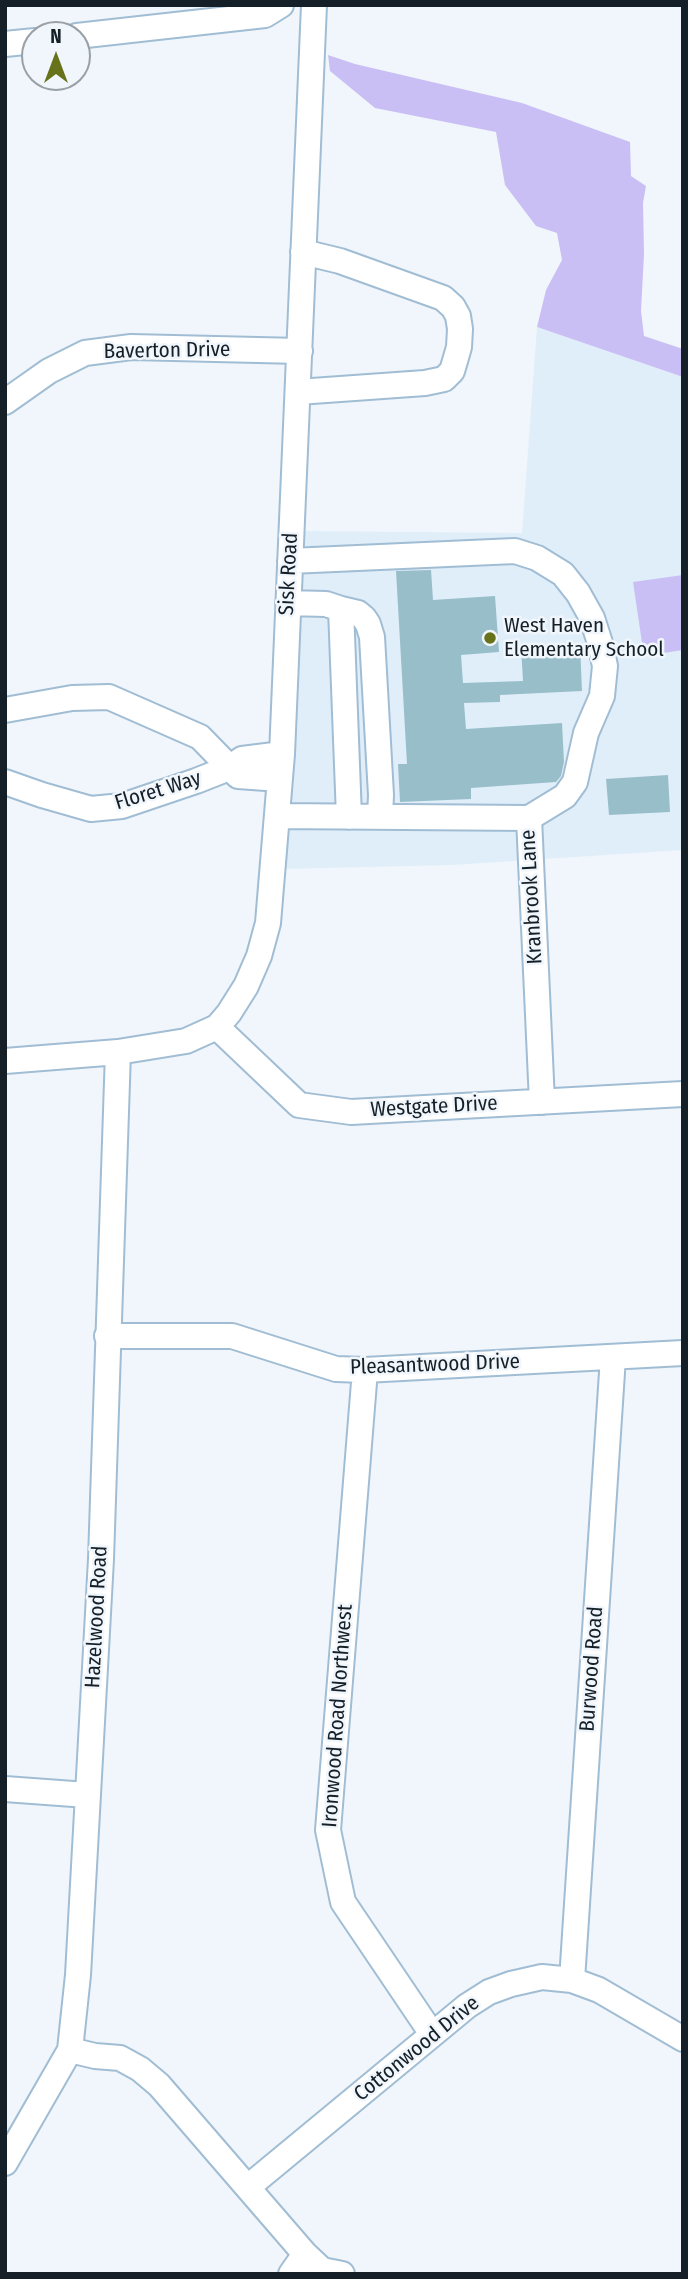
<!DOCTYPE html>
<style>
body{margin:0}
#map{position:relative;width:688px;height:2279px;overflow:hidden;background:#f0f6fb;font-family:"Fira Sans Condensed",sans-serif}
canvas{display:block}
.frame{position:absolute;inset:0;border:7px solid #141f27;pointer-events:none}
.north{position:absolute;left:21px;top:21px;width:70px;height:70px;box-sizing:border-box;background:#f0f6fb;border:2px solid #98a0a6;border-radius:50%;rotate:0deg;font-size:19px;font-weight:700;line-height:28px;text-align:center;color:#141f27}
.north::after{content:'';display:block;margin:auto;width:24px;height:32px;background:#67721b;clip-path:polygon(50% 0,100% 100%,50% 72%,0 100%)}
</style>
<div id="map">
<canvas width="688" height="2279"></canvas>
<div class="frame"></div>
<div class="north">N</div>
</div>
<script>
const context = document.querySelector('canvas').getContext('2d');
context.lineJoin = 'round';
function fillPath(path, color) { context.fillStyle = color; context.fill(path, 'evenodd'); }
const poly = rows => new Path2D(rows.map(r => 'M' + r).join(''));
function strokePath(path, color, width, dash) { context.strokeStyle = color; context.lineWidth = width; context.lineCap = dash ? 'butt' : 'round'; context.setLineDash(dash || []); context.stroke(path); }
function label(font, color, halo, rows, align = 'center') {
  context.font = font + ' "Fira Sans Condensed",sans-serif'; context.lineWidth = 5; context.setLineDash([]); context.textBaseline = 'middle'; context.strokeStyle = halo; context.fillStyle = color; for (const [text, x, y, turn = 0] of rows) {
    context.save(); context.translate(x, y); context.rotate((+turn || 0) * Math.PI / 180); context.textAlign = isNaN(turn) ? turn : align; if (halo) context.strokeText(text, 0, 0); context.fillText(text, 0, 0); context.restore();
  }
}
fillPath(poly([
 [537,327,683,377,683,850,452,865,282,869,291,793,302,531,522,533]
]), '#e0eefa');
fillPath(poly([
 [328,55,355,64,522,103,630,142,631,176,646,186,643,203,644,254,641,311,644,336,683,349,683,377,537,327,546,290,562,260,557,233,536,226,505,185,496,132,375,108,330,71],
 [683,575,683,650,644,656,633,582]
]), '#cabff4');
fillPath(poly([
 [431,570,433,600,495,596,499,652,461,655,463,683,523,681,521,647,580,645,582,691,500,695,500,702,464,703,466,729,562,723,564,762,561,776,556,782,471,788,471,799,400,802,398,764,407,764,396,571],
 [668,775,670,812,609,815,606,779]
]), '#98beca');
const minor = poly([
 [77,36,265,15,281,5],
 [5,44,35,41],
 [298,392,425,383,444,379,452,371,455,361,459,347,460,329,458,316,453,307,443,298,340,261,303,252],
 [5,402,49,371,85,353,131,347,300,351],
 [290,561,515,551,537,558,563,574,578,593,592,618,600,643,605,666,602,696,586,733,575,782,565,796,529,818],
 [288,603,326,604,341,609],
 [5,710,72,698,109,697,200,737,238,776,280,779],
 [5,782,42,795,91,809,122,806,196,781,229,768,242,759,282,754],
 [277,816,529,818,542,1102],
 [349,817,341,609,358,613,364,618,368,624,372,637,381,795,380,817],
 [217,1027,299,1105,351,1112,683,1094],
 [5,1061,118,1052,186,1041,217,1027,229,1013,246,986,259,956,268,923,282,754,314,5],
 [107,1336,232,1336,336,1369,365,1370,683,1353],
 [365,1370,328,1830,343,1902,432,2034],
 [5,1789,87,1795],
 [572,1980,613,1357],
 [70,2050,95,2056,120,2058,140,2069,159,2085,305,2254,322,2270,342,2274],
 [5,2163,70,2050,78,1975,101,1559,118,1052],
 [248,2187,467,2006,489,1992,511,1984,542,1977,572,1980,599,1990,683,2039],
 [291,2274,305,2254]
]);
strokePath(minor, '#a1bdd4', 28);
strokePath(minor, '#fff', 24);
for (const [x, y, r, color] of [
 [490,638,7,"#67721b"]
]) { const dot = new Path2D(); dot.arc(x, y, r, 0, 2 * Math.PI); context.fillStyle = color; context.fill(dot); strokePath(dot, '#f0f6fb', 2.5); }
label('21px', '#141f27', '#f0f6fb', [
 ["Baverton Drive",167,351,-1],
 ["Sisk Road",289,574,-87],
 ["Floret Way",158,791,-17],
 ["Kranbrook Lane",532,897,-93],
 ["Westgate Drive",434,1107,-3],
 ["Pleasantwood Drive",435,1365,-2],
 ["Hazelwood Road",97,1617,-87],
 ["Burwood Road",592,1669,-86],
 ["Ironwood Road Northwest",338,1716,-86],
 ["Cottonwood Drive",417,2049,-39]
]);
label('21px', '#141f27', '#f0f6fb', [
 ["West Haven",504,626],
 ["Elementary School",504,650]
], 'left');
</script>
